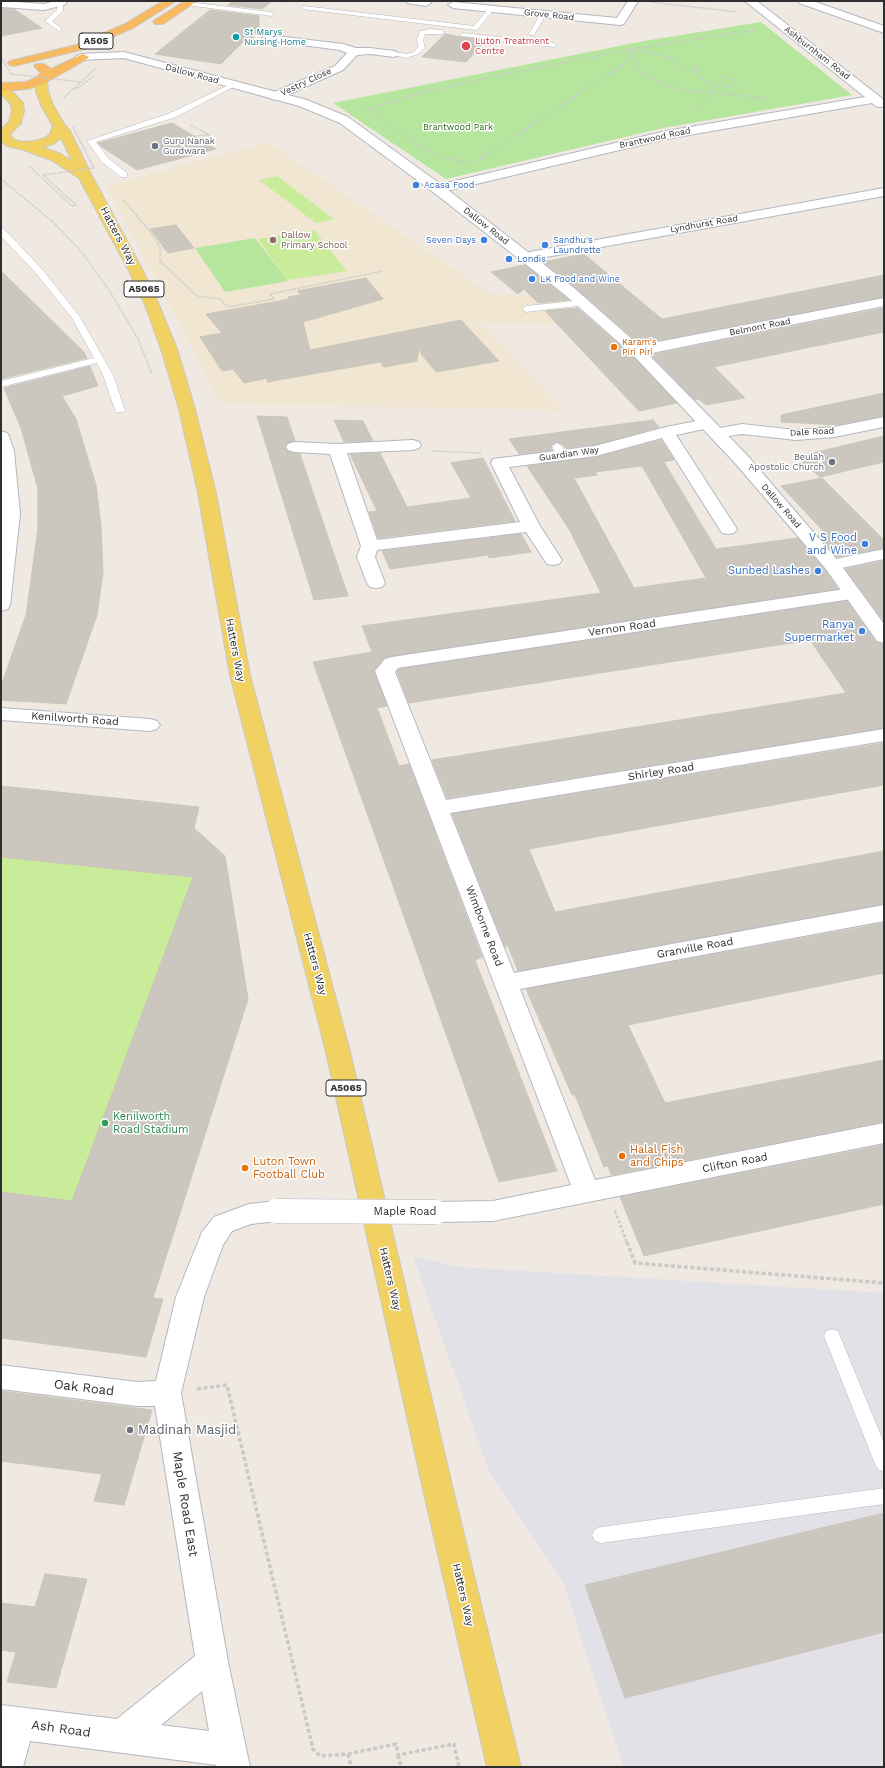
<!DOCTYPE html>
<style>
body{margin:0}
#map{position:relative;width:885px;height:1768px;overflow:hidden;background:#efe9e1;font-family:"Work Sans",sans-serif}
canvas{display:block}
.frame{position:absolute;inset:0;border:2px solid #2e2e2e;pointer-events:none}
</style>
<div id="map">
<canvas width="885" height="1768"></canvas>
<div class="frame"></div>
</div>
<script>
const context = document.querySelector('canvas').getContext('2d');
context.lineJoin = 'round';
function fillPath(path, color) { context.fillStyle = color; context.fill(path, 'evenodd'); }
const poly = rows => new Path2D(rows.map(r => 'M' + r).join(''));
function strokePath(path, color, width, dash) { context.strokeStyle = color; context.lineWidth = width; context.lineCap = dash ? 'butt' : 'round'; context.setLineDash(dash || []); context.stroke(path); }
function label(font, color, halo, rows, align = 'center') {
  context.font = font + ' "Work Sans",sans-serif'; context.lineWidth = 3; context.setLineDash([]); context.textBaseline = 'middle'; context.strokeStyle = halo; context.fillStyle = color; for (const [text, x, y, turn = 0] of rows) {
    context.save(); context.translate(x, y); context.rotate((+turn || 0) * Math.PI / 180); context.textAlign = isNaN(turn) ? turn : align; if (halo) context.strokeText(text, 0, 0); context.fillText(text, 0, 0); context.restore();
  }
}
fillPath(poly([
 [413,1256,459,1267,884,1293,884,1767,623,1767,563,1581,490,1474]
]), '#e3e1e8');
fillPath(poly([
 [268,142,491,294,540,296,566,321,548,325,482,323,563,410,221,404,107,186]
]), '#f0e6d1');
fillPath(poly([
 [761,22,852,95,663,128,446,179,333,103,644,41],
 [255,238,288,281,225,292,195,248]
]), '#b6e59e');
fillPath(poly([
 [277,176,334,219,316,223,259,180],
 [314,230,347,271,287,280,258,239],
 [1,786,199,807,194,828,248,999,162,1269,1,1247]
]), '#c9ec9a');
const building = poly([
 [233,1,272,1,262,9,228,5,233,1],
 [1,8,15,10,42,28,1,36,1,8],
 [210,10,259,16,259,25,253,38,246,39,221,64,155,54,210,10],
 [445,34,461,37,486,40,466,62,422,57,445,34],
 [172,123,216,149,137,170,102,147,98,143,172,123],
 [176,225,194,248,168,253,150,229,176,225],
 [584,254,662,319,884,275,884,297,640,344,575,287,543,262,584,254],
 [525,265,563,295,569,300,538,303,524,289,518,294,491,272,525,265],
 [1,271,84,352,87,358,1,379,1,271],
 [366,278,383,299,303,322,310,350,461,320,499,361,436,372,422,355,419,348,417,361,384,367,380,362,267,382,268,378,244,383,233,369,222,371,200,337,222,333,206,314,280,301,289,299,288,297,301,295,297,291,366,278],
 [577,308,631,355,677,403,639,411,545,311,577,308],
 [884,308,884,332,714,367,745,398,706,405,699,399,695,400,651,355,884,308],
 [90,366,98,386,62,396,76,419,96,485,101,527,103,572,97,615,66,704,1,700,1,686,26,615,38,529,38,489,21,428,4,388,90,366],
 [884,393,884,416,838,425,781,422,781,415,884,393],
 [257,416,287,417,295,441,288,443,285,448,288,451,300,454,348,596,314,600,257,416],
 [334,420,363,421,373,441,344,442,334,420],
 [653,420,659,427,595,445,565,448,563,445,556,442,551,446,552,450,519,454,509,439,653,420],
 [884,436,884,462,820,477,796,457,884,436],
 [661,440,674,460,664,462,716,549,798,538,825,570,838,589,392,656,384,658,374,670,387,706,377,708,399,766,409,764,482,957,475,960,557,1171,499,1182,313,662,372,652,362,626,601,593,569,529,527,466,596,457,661,440],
 [642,466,706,578,634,588,574,478,597,475,595,472,642,466],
 [380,453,407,507,471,498,451,463,483,458,515,521,378,538,369,512,377,511,350,454,380,453],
 [822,478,884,540,884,548,837,557,818,536,827,535,781,486,822,478],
 [521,534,531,552,489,558,488,555,390,569,382,551,521,534],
 [884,561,884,621,845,569,884,561],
 [847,601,876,642,884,644,884,728,447,798,432,760,846,693,810,640,409,703,397,672,399,669,847,601],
 [884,743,884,785,529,849,555,912,884,851,884,904,518,971,508,946,505,947,452,814,884,743],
 [1,786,199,807,194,828,225,856,248,999,153,1298,163,1299,146,1357,1,1338,1,1192,72,1201,193,877,1,857,1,786],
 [884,923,884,973,628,1025,665,1103,884,1060,884,1122,611,1175,608,1166,604,1167,575,1095,572,1095,526,989,884,923],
 [884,1145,884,1204,644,1256,620,1197,884,1145],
 [1,1391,152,1410,124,1505,94,1501,102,1474,1,1461,1,1391],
 [884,1513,884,1632,625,1698,585,1585,884,1513],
 [45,1574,87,1579,56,1688,7,1682,16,1652,1,1650,1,1603,35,1607,45,1574]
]);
fillPath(building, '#cbc7bf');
strokePath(building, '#cbc5ba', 1);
const service = poly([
 [281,1,288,1,285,3,281,1],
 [58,2,63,3,63,11,52,21,62,29,59,31,45,21,57,10,58,2],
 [188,2,271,12,274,14,271,16,186,5,185,4,188,2],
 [304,6,474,26,489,8,494,9,478,29,476,30,302,9,302,7,304,6],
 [541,13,546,14,534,35,530,35,529,34,541,13],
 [430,29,442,30,445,32,442,34,425,34,423,40,425,48,418,54,406,58,391,54,394,52,406,54,414,52,418,47,417,40,420,31,430,29],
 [463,33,554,43,557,45,554,47,461,36,460,35,463,33],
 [233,83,237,85,235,86,176,117,96,142,108,158,127,173,127,177,121,177,102,162,87,141,170,113,233,83],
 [1,229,4,229,41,268,80,317,113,375,125,410,123,412,117,412,115,410,103,375,97,363,1,387,1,381,94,358,72,318,35,272,1,236,1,229],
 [583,300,586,301,587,303,586,305,526,312,522,309,526,306,583,300],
 [557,443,562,446,566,455,564,457,561,458,556,455,552,446,557,443],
 [832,1329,838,1331,840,1336,884,1443,884,1472,878,1469,875,1464,824,1336,826,1331,832,1329],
 [884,1488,884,1504,601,1543,595,1541,592,1535,595,1529,601,1527,884,1488]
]);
const minor = poly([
 [1,1,44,4,55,1,68,1,64,5,44,10,1,7,1,1],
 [406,1,430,1,431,3,426,6,407,3,406,1],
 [628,1,638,1,624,24,620,25,453,8,448,5,453,2,617,18,628,1],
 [745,1,757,1,879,96,884,100,884,107,877,107,872,103,666,139,438,193,433,192,431,189,433,186,438,185,666,131,865,97,745,1],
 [798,1,813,1,884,26,884,33,799,3,798,1],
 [268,35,343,44,356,48,370,48,394,51,400,54,394,57,370,54,357,55,343,70,276,100,272,99,270,96,272,93,335,66,347,53,340,50,264,40,262,38,268,35],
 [884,188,884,196,524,261,519,260,517,257,519,254,524,253,884,188],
 [884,298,884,306,637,356,632,354,629,351,632,348,637,346,884,298],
 [884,417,884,427,834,437,796,440,742,434,716,438,710,436,708,433,710,430,742,424,796,430,834,427,884,417],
 [707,419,713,421,715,424,713,427,676,435,737,529,734,533,728,534,722,533,662,438,596,456,509,467,540,526,562,560,559,564,553,565,547,564,526,532,377,550,375,557,385,583,382,587,376,588,370,587,367,583,357,557,361,546,330,454,294,452,288,450,286,447,288,444,294,442,337,444,413,440,419,442,421,445,419,448,413,450,347,453,377,540,520,522,491,463,493,459,595,446,666,427,707,419],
 [1,431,7,433,9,436,14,451,20,514,10,605,8,609,1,611,2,514,1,431],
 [884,549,884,559,832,570,826,569,823,565,826,561,884,549],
 [852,588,858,590,861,594,858,598,398,668,395,672,446,800,884,729,884,741,450,813,514,973,884,905,884,921,520,989,595,1180,884,1123,884,1143,493,1221,436,1222,427,1219,423,1212,427,1205,436,1202,493,1201,571,1185,375,671,385,659,392,657,852,588],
 [1,708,150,719,157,721,160,725,157,729,150,731,1,720,1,708],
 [276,1201,285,1204,289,1211,285,1218,276,1221,251,1224,232,1231,223,1245,204,1297,181,1393,228,1662,250,1767,216,1767,216,1765,30,1741,23,1767,1,1767,1,1705,117,1719,195,1656,155,1406,137,1406,1,1389,1,1365,137,1382,156,1381,176,1297,202,1232,214,1217,249,1204,276,1201],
 [202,1691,209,1731,161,1725,202,1691]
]);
const tertiary = poly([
 [124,52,307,100,348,117,443,186,574,288,642,348,747,455,838,561,884,624,884,643,877,641,826,569,735,463,632,354,564,294,433,192,340,123,299,106,124,58,81,60,75,57,81,54,124,52]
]);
const primary = poly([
 [41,76,45,77,47,80,48,91,53,105,64,124,70,131,92,176,142,269,159,305,177,349,195,409,216,493,250,675,350,1052,455,1498,521,1767,487,1767,425,1498,326,1052,230,675,198,493,179,409,161,349,145,305,128,269,79,178,51,160,24,150,7,146,1,141,1,129,9,122,12,111,11,104,1,94,1,83,5,84,23,103,24,111,21,123,10,134,11,137,15,140,23,142,35,141,45,138,50,134,53,126,41,105,36,91,35,80,37,77,41,76],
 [61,138,72,161,61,154,42,147,53,144,61,138]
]);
const trunk = poly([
 [163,1,176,1,133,28,84,49,14,66,10,65,8,63,10,61,76,45,125,24,163,1],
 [185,1,197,1,163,24,155,24,153,22,155,20,185,1],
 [83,54,89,57,87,59,45,83,28,89,1,91,1,83,26,82,37,77,41,73,34,66,36,64,44,64,51,69,83,54]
]);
strokePath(service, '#b4b7c1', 1);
strokePath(minor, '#b4b7c1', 2);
strokePath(tertiary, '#b4b7c1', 2);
strokePath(primary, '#c9c9c9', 2);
strokePath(trunk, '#c9c9c9', 2);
strokePath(poly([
 [650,2,737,12],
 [632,49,639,70,660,83,685,90,765,98],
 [634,50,667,57,686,69],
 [695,66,699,67,700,70,693,72,686,69,695,66],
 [695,72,701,78,713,85,729,86,737,83,732,79,722,76],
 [73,89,81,82],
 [64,97,73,89,78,88,95,75],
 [375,108,379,117,399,133,439,157,462,161],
 [363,111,420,93,491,77,632,49,757,30],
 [694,111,707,99,713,85],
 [191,125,209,135,194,136],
 [480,159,623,65,633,53],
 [460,165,462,161,471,161],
 [1,179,53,222,81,251,111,293,138,339,152,374],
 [123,200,149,230,160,247,160,261,197,296,220,299,228,307,274,299,270,294,383,271],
 [432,451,481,453]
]), '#c9c9c9', 1.5, [1.5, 1]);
strokePath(poly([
 [615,1211,627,1243]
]), '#c9c9c9', 2.5, [3, 2]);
strokePath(poly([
 [627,1242,635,1263,884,1283],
 [197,1389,227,1385,313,1749,320,1756,348,1754,396,1744,398,1755,454,1744,459,1767],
 [348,1754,351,1767],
 [398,1755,401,1767]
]), '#c9c9c9', 3.5, [4, 2.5]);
fillPath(service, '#fff');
fillPath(minor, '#fff');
fillPath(tertiary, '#fff');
fillPath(primary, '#f2d163');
fillPath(trunk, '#f8ba60');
const minorBridge = poly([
 [276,1211,436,1212]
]);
strokePath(minorBridge, '#b4b7c1', 25, []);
strokePath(poly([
 [1,57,11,74,81,82,96,68],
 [30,167,72,206,76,205,43,175,94,168,73,127]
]), '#c9c9c9', 1.5, [1.5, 1]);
strokePath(minorBridge, '#fff', 24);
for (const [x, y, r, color] of [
 [236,37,4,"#0f9aa8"],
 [466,46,5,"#e0444e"],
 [155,146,4,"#6b7280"],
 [416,185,4,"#3f7fe0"],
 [273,240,4,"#8d6e63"],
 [484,240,4,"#3f7fe0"],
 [545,245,4,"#3f7fe0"],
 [509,259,4,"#3f7fe0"],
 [532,279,4,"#3f7fe0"],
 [614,347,4,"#e8710a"],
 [832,462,4,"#6b7280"],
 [865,544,4,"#3f7fe0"],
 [818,571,4,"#3f7fe0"],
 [862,631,4,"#3f7fe0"],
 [105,1123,4,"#2e9e5b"],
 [622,1156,4,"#e8710a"],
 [245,1168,4,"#e8710a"],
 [130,1430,4,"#6b7280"]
]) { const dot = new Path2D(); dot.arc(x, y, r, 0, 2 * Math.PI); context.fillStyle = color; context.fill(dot); strokePath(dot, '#fff', 1.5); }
label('9px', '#2e2e2e', '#fff', [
 ["Grove Road",549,15,6],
 ["Ashburnham Road",817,53,38],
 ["Dallow Road",192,74,15],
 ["Vestry Close",306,82,-25],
 ["Brantwood Road",655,138,-12],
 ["Lyndhurst Road",704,224,-10],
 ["Dallow Road",486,226,38],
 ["Belmont Road",760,327,-11],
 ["Dale Road",812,432,-3],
 ["Guardian Way",569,454,-8],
 ["Dallow Road",781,506,49]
]);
label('9px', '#0d838f', '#fff', [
 ["St Marys",244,32],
 ["Nursing Home",244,42]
], 'left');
label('9px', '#be3a42', '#fff', [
 ["Luton Treatment",475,41],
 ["Centre",475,51]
], 'left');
label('9px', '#2c6e1b', '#fff', [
 ["Brantwood Park",458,127]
]);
label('9px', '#5b616d', '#fff', [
 ["Guru Nanak",163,141],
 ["Gurdwara",163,151],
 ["Beulah",824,457,"right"],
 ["Apostolic Church",824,467,"right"]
], 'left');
label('9px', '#366cbe', '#fff', [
 ["Acasa Food",424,185],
 ["Seven Days",476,240,"right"],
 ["Sandhu's",553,240],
 ["Laundrette",553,250],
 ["Londis",517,259],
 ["LK Food and Wine",540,279]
], 'left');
label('9px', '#785e54', '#fff', [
 ["Dallow",281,235],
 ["Primary School",281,245]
], 'left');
label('9px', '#c56008', '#fff', [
 ["Karam's",622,342],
 ["Piri Piri",622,352]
], 'left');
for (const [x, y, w] of [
 [96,41,34],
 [144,289,40],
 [346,1088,40]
]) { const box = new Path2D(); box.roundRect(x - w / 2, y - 8, w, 16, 3); context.fillStyle = '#fff'; context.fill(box); strokePath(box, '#2e2e2e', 1); }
label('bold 10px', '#2e2e2e', null, [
 ["A505",96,41],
 ["A5065",144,289],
 ["A5065",346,1088]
]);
label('11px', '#2e2e2e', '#fff', [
 ["Hatters Way",118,236,62],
 ["Vernon Road",622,628,-8],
 ["Hatters Way",235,650,79],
 ["Kenilworth Road",75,719,4],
 ["Shirley Road",661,772,-9],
 ["Wimborne Road",484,926,69],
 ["Granville Road",695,948,-10],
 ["Hatters Way",315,964,75],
 ["Clifton Road",735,1163,-11],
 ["Maple Road",405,1212],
 ["Hatters Way",390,1279,77],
 ["Hatters Way",463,1595,77]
]);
label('11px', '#366cbe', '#fff', [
 ["V S Food",857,538],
 ["and Wine",857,551],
 ["Sunbed Lashes",810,571],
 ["Ranya",854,625],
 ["Supermarket",854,638]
], 'right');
label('11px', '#27864d', '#fff', [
 ["Kenilworth",113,1117],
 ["Road Stadium",113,1130]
], 'left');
label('11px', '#c56008', '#fff', [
 ["Halal Fish",630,1150],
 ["and Chips",630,1163],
 ["Luton Town",253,1162],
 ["Football Club",253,1175]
], 'left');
label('13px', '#2e2e2e', '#fff', [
 ["Oak Road",84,1388,7],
 ["Maple Road East",185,1504,81],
 ["Ash Road",61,1729,8]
]);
label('13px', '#5b616d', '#fff', [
 ["Madinah Masjid",138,1430]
], 'left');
</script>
